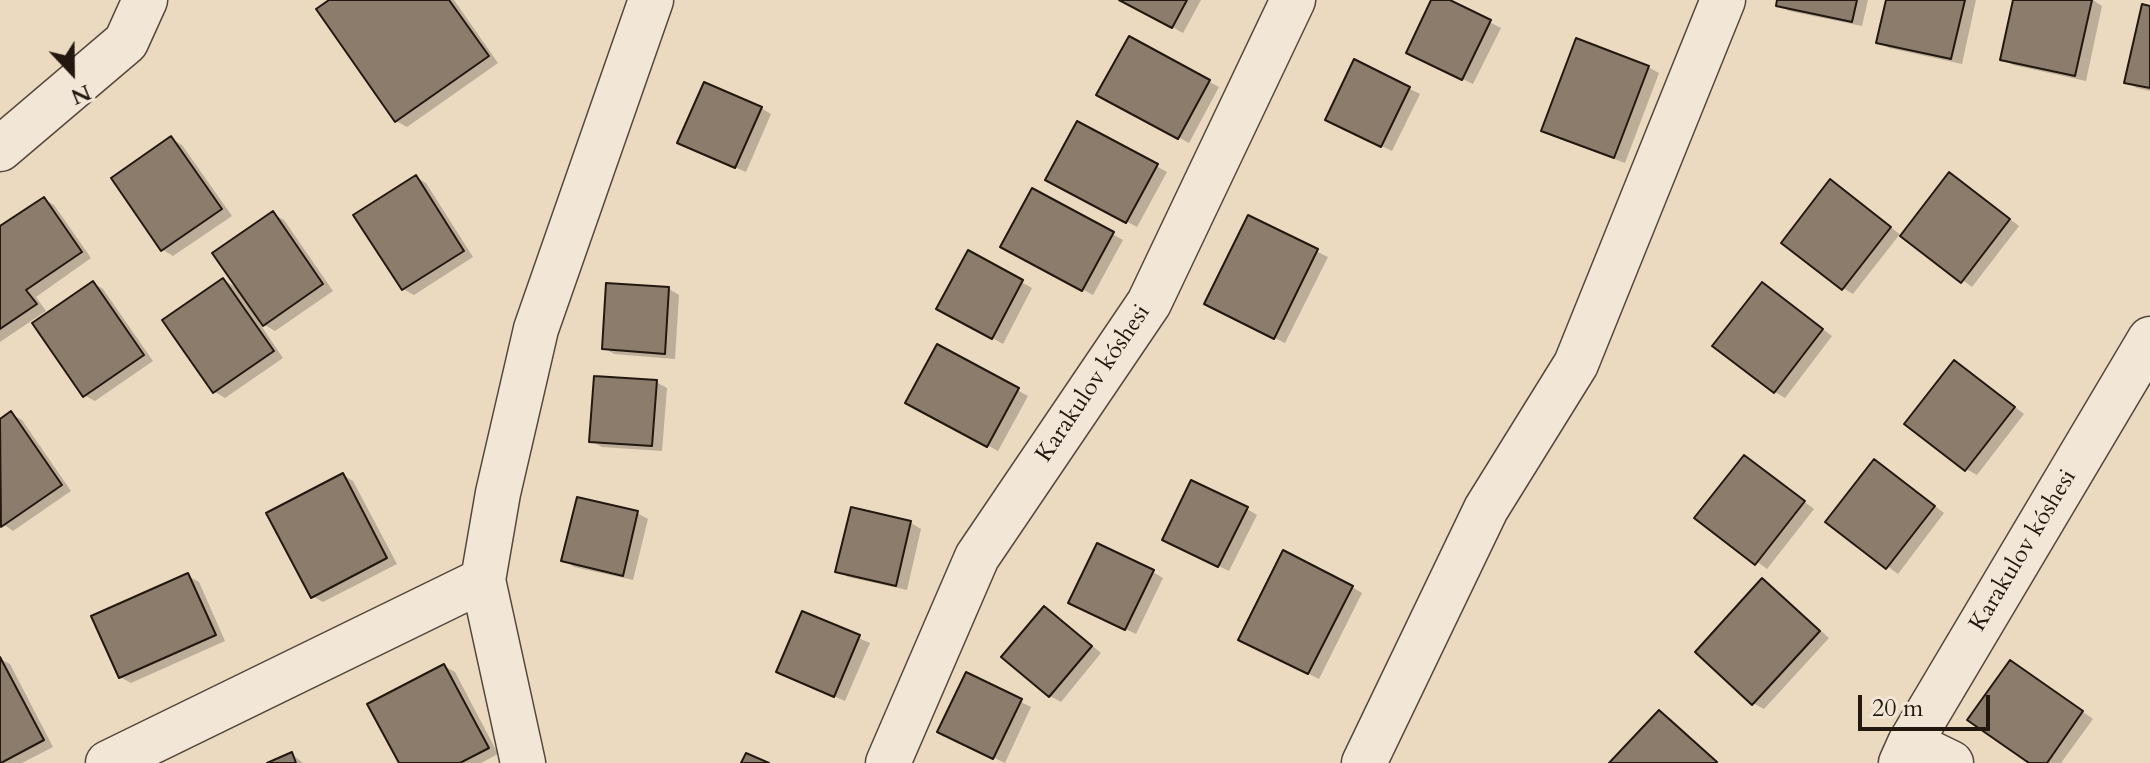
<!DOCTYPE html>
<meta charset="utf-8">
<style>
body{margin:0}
#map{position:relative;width:2150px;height:763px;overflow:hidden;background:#ebd9c0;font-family:Cardo,serif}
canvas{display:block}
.north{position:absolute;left:32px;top:32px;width:80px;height:80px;-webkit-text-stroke:6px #f2e6d6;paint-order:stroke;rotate:158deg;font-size:22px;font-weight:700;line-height:32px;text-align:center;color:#221810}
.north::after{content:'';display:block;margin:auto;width:28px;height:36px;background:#221810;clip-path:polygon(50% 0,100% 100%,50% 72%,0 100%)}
.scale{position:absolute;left:1858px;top:695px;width:132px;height:36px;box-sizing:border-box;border:4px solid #221810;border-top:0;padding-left:10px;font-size:24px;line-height:28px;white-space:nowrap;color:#221810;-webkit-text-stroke:6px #f2e6d6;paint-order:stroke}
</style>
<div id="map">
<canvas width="2150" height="763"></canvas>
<div class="north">N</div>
<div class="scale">20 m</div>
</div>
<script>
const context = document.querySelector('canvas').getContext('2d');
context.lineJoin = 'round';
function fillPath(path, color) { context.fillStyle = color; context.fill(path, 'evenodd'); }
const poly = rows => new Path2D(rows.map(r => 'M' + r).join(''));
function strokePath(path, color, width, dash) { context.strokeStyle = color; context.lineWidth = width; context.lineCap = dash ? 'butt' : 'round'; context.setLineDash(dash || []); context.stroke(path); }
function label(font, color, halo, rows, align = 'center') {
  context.font = font + ' Cardo,serif'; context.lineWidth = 6; context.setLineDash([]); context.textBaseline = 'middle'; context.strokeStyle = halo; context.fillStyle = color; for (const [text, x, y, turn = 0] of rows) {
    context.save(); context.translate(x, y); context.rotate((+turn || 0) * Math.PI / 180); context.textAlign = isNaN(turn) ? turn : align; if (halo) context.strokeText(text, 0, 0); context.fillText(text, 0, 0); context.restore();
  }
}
fillPath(poly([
 [332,0,454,0,498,63,407,127,396,121],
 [1123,0,1201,0,1183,33],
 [1434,0,1446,0,1501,28,1473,84,1419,58],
 [1780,0,1868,0,1862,26,1789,11,1778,5],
 [1888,0,1976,0,1962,64,1889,48,1879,42],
 [2016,0,2093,0,2102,6,2086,81,2013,65,2002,59],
 [2150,8,2150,91,2137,88,2126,82],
 [1129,39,1219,87,1189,143,1099,94],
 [1355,62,1420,94,1392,151,1338,125],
 [1648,67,1659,73,1625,163,1554,137,1544,131],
 [761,108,771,114,746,172,690,148],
 [1078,123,1167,172,1137,227,1048,179],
 [172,139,182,145,232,216,173,256,163,250,114,179],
 [416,177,426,183,473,257,414,295,403,289],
 [1960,181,2019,226,1972,287,1900,234,1853,294,1843,288,1841,188,1902,236],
 [1033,190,1123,240,1093,295,1003,246],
 [44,199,54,205,91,258,36,297,46,311,0,342,0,229],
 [273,214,284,220,333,291,275,331,258,321,283,358,225,398,215,392,224,280,240,290],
 [1249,218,1328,257,1285,343,1217,310],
 [969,253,1032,288,1003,344,939,308],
 [93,283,103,289,153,361,95,401,84,395],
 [669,289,679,295,675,359,614,354,604,348],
 [1773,291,1832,336,1785,398,1775,392],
 [938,346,1028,396,998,451,908,402],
 [1965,369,2024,414,1977,475,1966,469],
 [656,382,667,388,662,451,602,447,591,441],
 [11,414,22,420,71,491,13,531,0,522,0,422],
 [1745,457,1814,509,1767,569,1697,517],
 [1885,468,1944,513,1898,574,1828,522],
 [343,475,353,481,397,564,323,602,312,596],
 [1247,509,1257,515,1229,571,1175,545],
 [852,510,911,523,921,529,907,590,848,577,838,571],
 [637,513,648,519,633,580,574,567,564,560],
 [1153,572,1163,578,1136,634,1081,608],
 [188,576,199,582,225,641,131,683,120,677],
 [1762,581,1773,587,1829,638,1764,709,1753,703],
 [1352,587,1362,593,1319,679,1251,645],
 [1044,608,1055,614,1101,653,1061,702,1050,696,1004,657],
 [803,614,870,643,845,701,779,672],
 [0,659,10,664,53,747,22,763,0,763],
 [444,666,455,672,498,754,481,763,401,763],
 [2021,668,2093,719,2061,763,2032,763],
 [966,675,1031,707,1005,763,950,737],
 [1660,712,1670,718,1719,763,1612,763],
 [292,754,303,763,272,763]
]), '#0003');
const building = poly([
 [329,0,449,0,489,56,395,122,316,9,329,0],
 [1119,0,1187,0,1172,28,1119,0],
 [1431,0,1450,0,1491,20,1462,80,1406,53,1431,0],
 [1777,0,1857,0,1852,22,1776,6,1777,0],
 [1886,0,1965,0,1951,59,1876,43,1886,0],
 [2013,0,2092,0,2075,76,2000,60,2013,0],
 [2142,4,2150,6,2150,88,2124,83,2142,4],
 [1129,36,1210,80,1178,139,1096,95,1129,36],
 [1576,38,1649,66,1614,158,1541,131,1576,38],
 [1354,59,1410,87,1381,147,1325,120,1354,59],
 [704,82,762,107,735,168,677,143,704,82],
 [1077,121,1158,164,1126,223,1045,180,1077,121],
 [171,136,222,209,161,251,111,178,171,136],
 [1949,172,2010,219,1961,283,1900,236,1949,172],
 [416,175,464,251,402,290,353,215,416,175],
 [1830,179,1891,227,1842,290,1781,243,1830,179],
 [1032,188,1114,232,1082,291,1000,247,1032,188],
 [44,197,82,252,26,290,37,304,0,329,0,226,44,197],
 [273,211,323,284,263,326,212,253,273,211],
 [1248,215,1318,249,1274,339,1204,304,1248,215],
 [968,250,1023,280,992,339,936,309,968,250],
 [223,278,274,351,213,393,162,320,223,278],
 [93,281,144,355,83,397,32,323,93,281],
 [1762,282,1823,329,1774,393,1712,346,1762,282],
 [606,283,669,287,665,354,602,349,606,283],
 [937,344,1019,388,987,447,905,403,937,344],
 [1954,360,2015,407,1965,471,1904,424,1954,360],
 [594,376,657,380,652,446,589,442,594,376],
 [11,411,62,485,1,527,0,419,11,411],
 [1744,455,1805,501,1755,565,1694,518,1744,455],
 [1874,459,1935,506,1886,569,1825,522,1874,459],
 [343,473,387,558,311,598,266,513,343,473],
 [1191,480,1248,507,1218,567,1162,540,1191,480],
 [577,497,638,511,623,576,561,561,577,497],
 [851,507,911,521,896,586,835,572,851,507],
 [1097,543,1154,570,1125,630,1068,603,1097,543],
 [1283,550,1353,586,1308,674,1238,640,1283,550],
 [188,573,216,635,119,678,91,616,188,573],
 [1762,578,1820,631,1752,705,1695,652,1762,578],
 [1044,606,1092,646,1049,697,1001,657,1044,606],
 [802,611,860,635,834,697,776,672,802,611],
 [0,657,44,740,1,763,0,763,0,657],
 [2010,660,2083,711,2047,763,2029,763,1967,720,2010,660],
 [444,664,489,748,460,763,399,763,367,704,444,664],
 [966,672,1022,699,993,759,937,732,966,672],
 [1659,710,1717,762,1715,763,1609,763,1659,710],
 [292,752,296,763,267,763,292,752],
 [746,753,769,763,741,763,746,753]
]);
fillPath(building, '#8b7c6c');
strokePath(building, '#221810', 2);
const minor = poly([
 [0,149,126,42,145,0],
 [1910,743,1951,763],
 [108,763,483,580],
 [523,763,483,580,498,493,536,329,651,0],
 [888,763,977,557,1149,303,1293,0],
 [1364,763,1486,509,1576,364,1723,0],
 [1901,763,1910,743,2150,339]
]);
strokePath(minor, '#54483c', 47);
strokePath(minor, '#f2e6d6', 44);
label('24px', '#221810', '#f2e6d6', [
 ["Karakulov kóshesi",1094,384,-56],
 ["Karakulov kóshesi",2024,551,-59]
]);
</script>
